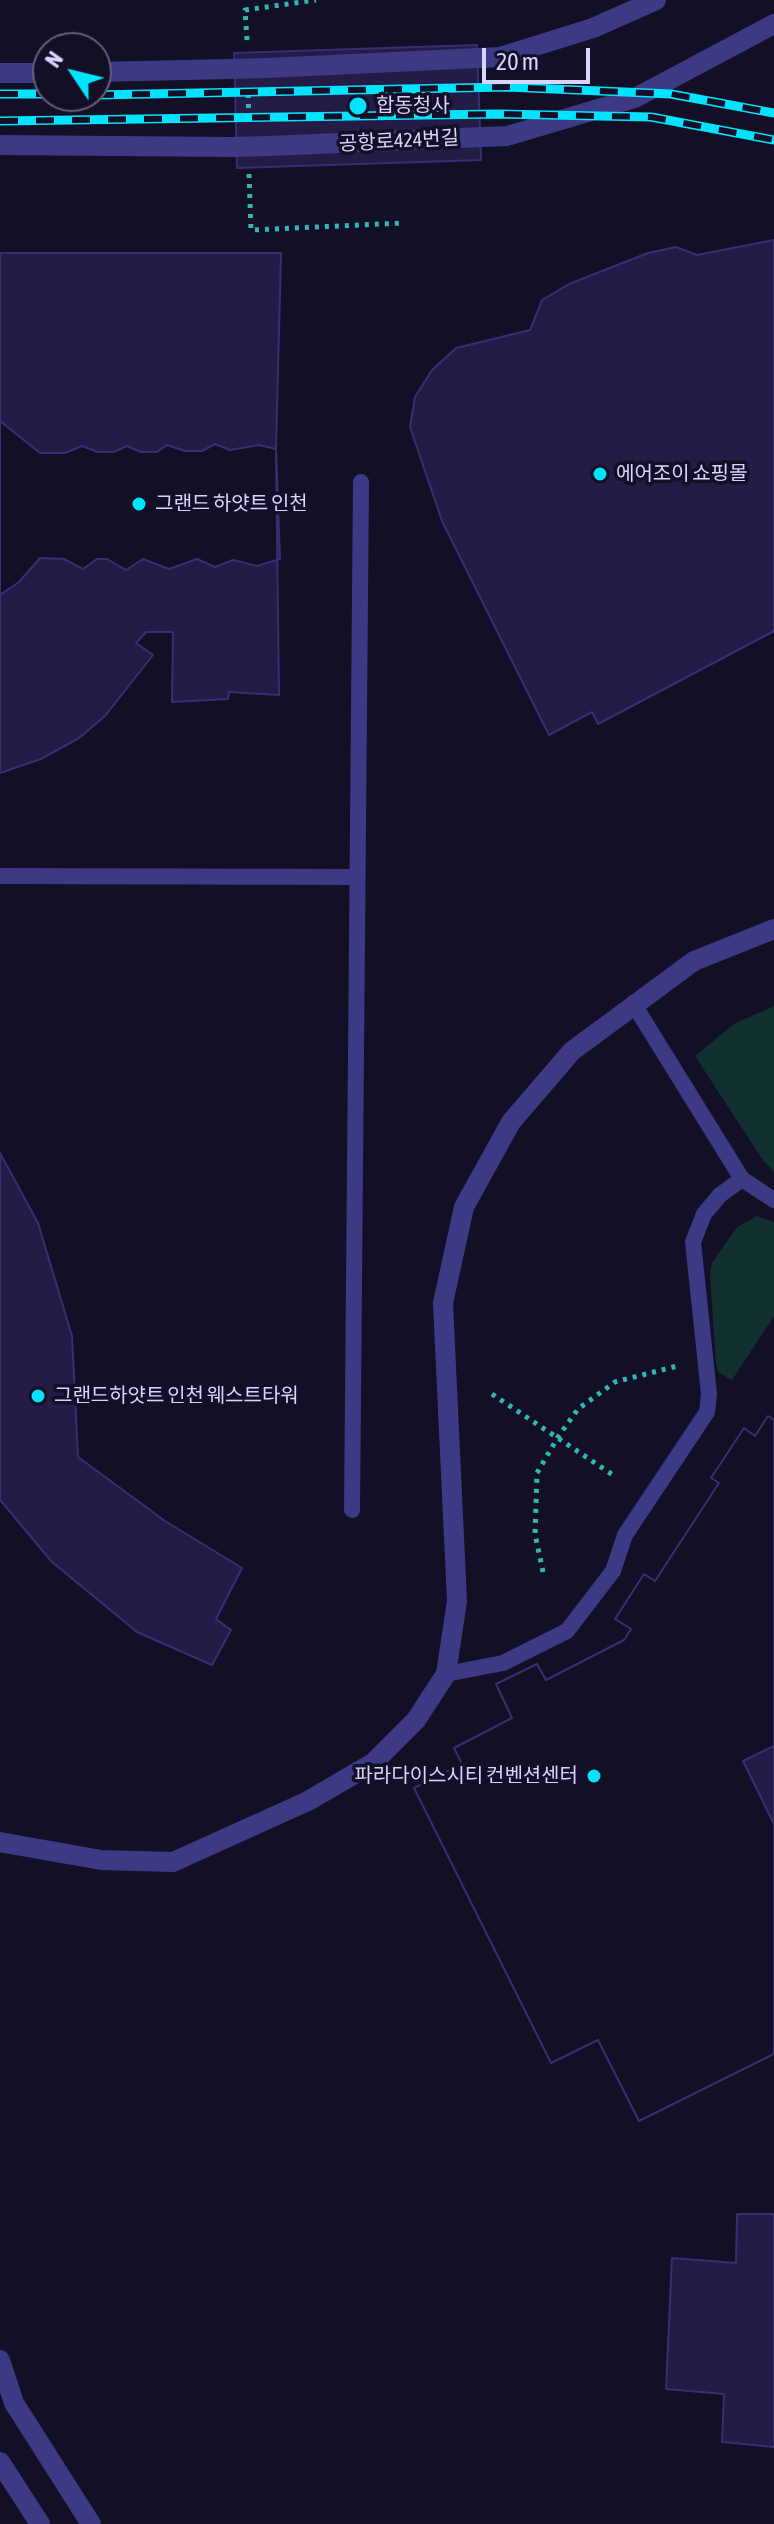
<!DOCTYPE html>
<meta charset="utf-8">
<style>
body{margin:0}
#map{position:relative;width:774px;height:2524px;overflow:hidden;background:#130f26;font-family:"Asap Condensed",sans-serif}
canvas{display:block}
.north{position:absolute;left:32px;top:32px;width:80px;height:80px;box-sizing:border-box;background:#130f26;border:2px solid #625e7d;border-radius:50%;rotate:305deg;font-size:22px;font-weight:700;line-height:32px;text-align:center;color:#d9d4ff}
.north::after{content:'';display:block;margin:auto;width:28px;height:36px;background:#00e5ff;clip-path:polygon(50% 0,100% 100%,50% 72%,0 100%)}
.scale{position:absolute;left:482px;top:48px;width:108px;height:36px;box-sizing:border-box;border:4px solid #d9d4ff;border-top:0;padding-left:10px;font-size:24px;line-height:28px;white-space:nowrap;color:#d9d4ff;-webkit-text-stroke:6px #130f26;paint-order:stroke}
</style>
<div id="map">
<canvas width="774" height="2524"></canvas>
<div class="north">N</div>
<div class="scale">20 m</div>
</div>
<script>
const context = document.querySelector('canvas').getContext('2d');
context.lineJoin = 'round';
function fillPath(path, color) { context.fillStyle = color; context.fill(path, 'evenodd'); }
const poly = rows => new Path2D(rows.map(r => 'M' + r).join(''));
function strokePath(path, color, width, dash) { context.strokeStyle = color; context.lineWidth = width; context.lineCap = dash ? 'butt' : 'round'; context.setLineDash(dash || []); context.stroke(path); }
function label(font, color, halo, rows, align = 'center') {
  context.font = font + ' "Asap Condensed","Noto Sans KR",sans-serif'; context.lineWidth = 7; context.setLineDash([]); context.textBaseline = 'middle'; context.strokeStyle = halo; context.fillStyle = color; for (const [text, x, y, turn = 0] of rows) {
    context.save(); context.translate(x, y); context.rotate((+turn || 0) * Math.PI / 180); context.textAlign = isNaN(turn) ? turn : align; if (halo) context.strokeText(text, 0, 0); context.fillText(text, 0, 0); context.restore();
  }
}
fillPath(poly([
 [774,1006,774,1172,762,1159,695,1056,734,1024],
 [757,1216,774,1222,774,1316,732,1380,719,1373,716,1364,710,1277,712,1263,737,1227]
]), '#12302f');
const building = poly([
 [477,45,481,160,237,168,234,53,477,45],
 [774,240,774,631,598,724,592,712,549,735,442,521,410,427,415,397,432,370,456,348,530,330,542,300,569,284,648,253,676,247,697,255,774,240],
 [0,253,281,253,276,449,279,695,229,692,228,699,172,702,173,632,146,632,136,643,153,655,105,716,79,738,41,759,0,773,0,253],
 [0,421,40,453,65,453,82,446,98,452,114,452,127,446,141,452,157,452,167,445,185,451,202,451,215,444,230,450,259,445,276,449,280,559,257,566,233,560,215,567,197,559,169,569,143,559,126,570,107,559,97,559,83,569,64,559,40,558,19,582,0,595,0,421],
 [0,1153,38,1223,72,1336,78,1457,165,1521,242,1568,216,1619,231,1630,212,1665,137,1632,52,1562,0,1500,0,1153],
 [768,1416,774,1420,774,1746,743,1761,774,1824,774,2054,639,2121,598,2040,551,2063,414,1788,462,1764,454,1748,512,1718,496,1684,537,1664,546,1680,624,1640,631,1629,615,1619,644,1574,655,1581,719,1483,711,1478,744,1428,755,1436,768,1416],
 [768,1416,774,1420,774,1746,743,1761,774,1824,774,2054,639,2121,598,2040,551,2063,414,1788,462,1764,454,1748,512,1718,496,1684,537,1664,546,1680,624,1640,631,1629,615,1619,644,1574,655,1581,719,1483,711,1478,744,1428,755,1436,768,1416],
 [774,1746,774,1824,743,1761,774,1746],
 [737,2214,774,2214,774,2447,722,2442,724,2394,666,2389,672,2258,736,2263,737,2214]
]);
fillPath(building, '#241b47');
strokePath(building, '#3b2d73', 2);
strokePath(poly([
 [247,40,245,10,316,0],
 [248,94,249,120],
 [249,174,251,230,403,223],
 [492,1394,616,1477],
 [543,1572,535,1534,537,1473,558,1437,578,1409,615,1382,681,1365]
]), '#2fb8b0', 5, [4, 6]);
strokePath(poly([
 [0,876,356,877],
 [742,1179,774,1200],
 [352,1510,361,482],
 [446,1674,503,1663,567,1631,613,1571,625,1535,707,1412,709,1394,693,1242,704,1214,720,1195,742,1179,633,1003]
]), '#3d3a85', 16);
strokePath(poly([
 [0,1842,101,1860,173,1862,308,1801,373,1763,416,1720,446,1674,457,1601,443,1303,464,1207,511,1122,572,1051,694,961,774,929],
 [0,2360,14,2403,91,2524],
 [0,2462,40,2524]
]), '#3d3a85', 20);
strokePath(poly([
 [267,68,500,57,593,28,656,0],
 [96,72,229,69],
 [0,73,48,73],
 [0,145,230,147],
 [268,146,507,136,635,98,774,24]
]), '#3d3a85', 20);
const rail = poly([
 [0,94,48,94],
 [96,95,507,87,671,94,774,113],
 [0,121,498,114,651,117,774,140]
]);
strokePath(rail, '#00e5ff', 9);
strokePath(rail, '#130f26', 6, [18]);
strokePath(poly([
 [229,69,267,68],
 [230,147,268,146]
]), '#3d3a85', 20);
for (const [x, y, r, color] of [
 [358,106,10,"#00e5ff"],
 [600,474,8,"#00e5ff"],
 [139,504,8,"#00e5ff"],
 [38,1396,8,"#00e5ff"],
 [594,1776,8,"#00e5ff"]
]) { const dot = new Path2D(); dot.arc(x, y, r, 0, 2 * Math.PI); context.fillStyle = color; context.fill(dot); strokePath(dot, '#130f26', 3); }
label('20px', '#d9d4ff', '#130f26', [
 ["합동청사",376,106],
 ["에어조이 쇼핑몰",616,474],
 ["그랜드 하얏트 인천",155,504],
 ["그랜드하얏트 인천 웨스트타워",54,1396],
 ["파라다이스시티 컨벤션센터",578,1776,"right"]
], 'left');
label('20px', '#d9d4ff', '#130f26', [
 ["공항로424번길",399,141,-3]
]);
</script>
